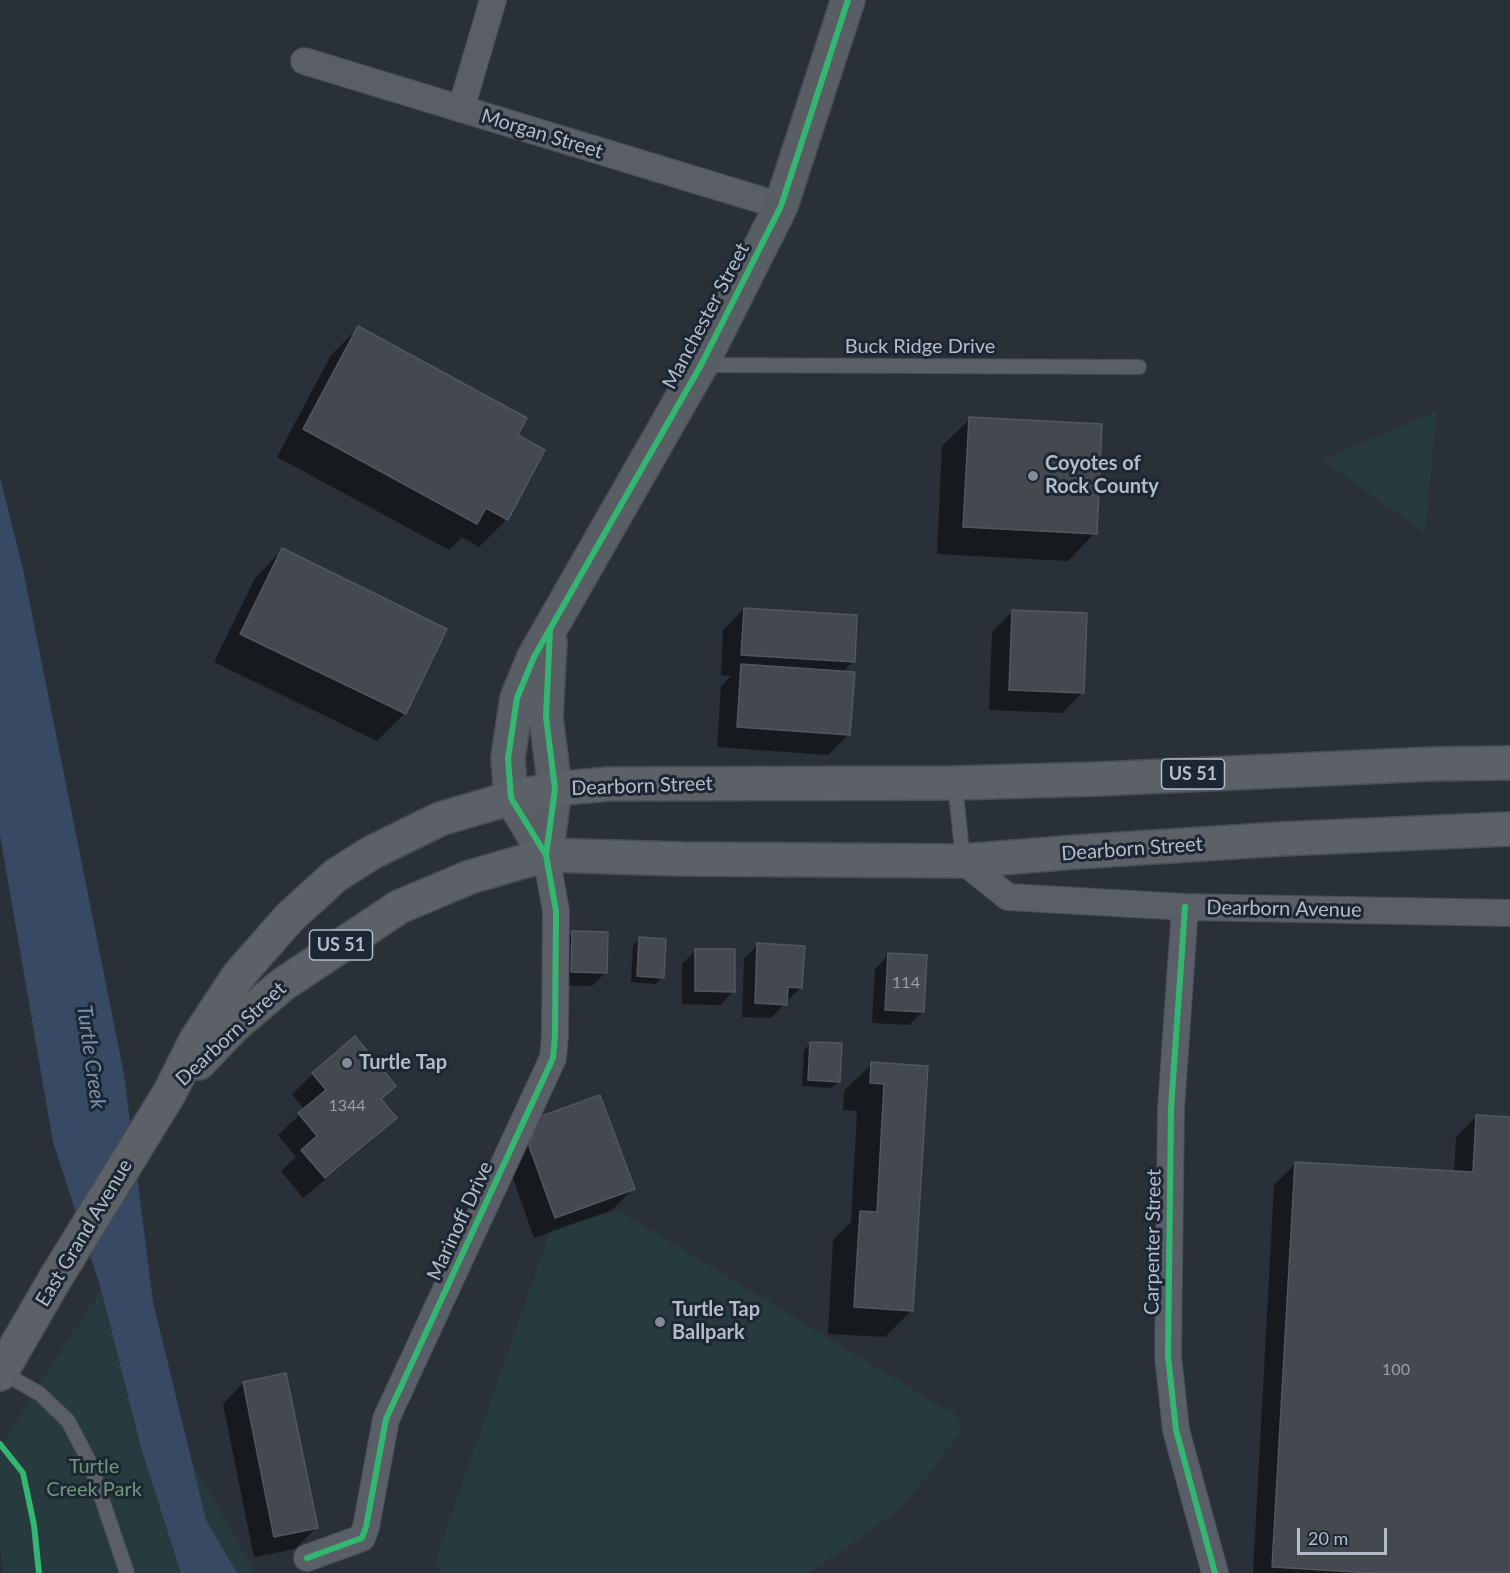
<!DOCTYPE html>
<style>
body{margin:0}
#map{position:relative;width:1510px;height:1573px;overflow:hidden;background:#2a3038;font-family:Lato,sans-serif}
canvas{display:block}
.scale{position:absolute;left:1297px;top:1528px;width:90px;height:27px;box-sizing:border-box;border:3px solid #b4bcc9;border-top:0;padding-left:8px;font-size:18px;line-height:21px;white-space:nowrap;color:#b4bcc9;-webkit-text-stroke:4px #1d2633;paint-order:stroke}
</style>
<div id="map">
<canvas width="1510" height="1573"></canvas>
<div class="scale">20 m</div>
</div>
<script>
const context = document.querySelector('canvas').getContext('2d');
context.lineJoin = 'round';
function fillPath(path, color) { context.fillStyle = color; context.fill(path, 'evenodd'); }
const poly = rows => new Path2D(rows.map(r => 'M' + r).join(''));
function strokePath(path, color, width, dash) { context.strokeStyle = color; context.lineWidth = width; context.lineCap = dash ? 'butt' : 'round'; context.setLineDash(dash || []); context.stroke(path); }
function label(font, color, halo, rows, align = 'center') {
  context.font = font + ' Lato,sans-serif'; context.lineWidth = 6; context.setLineDash([]); context.textBaseline = 'middle'; context.strokeStyle = halo; context.fillStyle = color; for (const [text, x, y, turn = 0] of rows) {
    context.save(); context.translate(x, y); context.rotate((+turn || 0) * Math.PI / 180); context.textAlign = isNaN(turn) ? turn : align; if (halo) context.strokeText(text, 0, 0); context.fillText(text, 0, 0); context.restore();
  }
}
fillPath(poly([
 [1437,411,1425,533,1322,460],
 [620,1211,958,1417,962,1431,920,1485,895,1512,865,1535,808,1573,443,1573,434,1565,551,1228],
 [101,1289,155,1398,256,1573,3,1573,0,1542,0,1446]
]), '#273a3e');
fillPath(poly([
 [0,477,23,569,124,1074,153,1302,206,1520,237,1573,181,1573,142,1451,101,1289,53,1142,0,835]
]), '#384963');
fillPath(poly([
 [358,328,516,436,507,519,479,547,462,537,449,550,277,457,331,355],
 [970,419,1095,533,1068,561,937,554,942,446],
 [282,550,445,630,405,713,377,741,214,662,255,578],
 [744,609,853,661,842,673,849,734,828,755,717,747,721,686,731,676,721,675,723,630],
 [1013,611,1083,692,1062,713,989,710,992,632],
 [573,932,606,972,592,986,558,985,559,946],
 [640,939,662,977,656,984,631,982,633,945],
 [758,945,801,987,771,1018,742,1017,744,958],
 [696,950,734,991,720,1005,682,1004,682,964],
 [888,955,923,1011,909,1025,872,1023,875,969],
 [355,1038,394,1086,380,1100,395,1118,374,1139,303,1198,281,1171,296,1157,278,1135,305,1110,292,1094,313,1074],
 [810,1044,839,1081,832,1088,802,1086,804,1050],
 [872,1064,926,1067,912,1310,885,1337,828,1334,833,1240,851,1222,857,1111,843,1110,844,1091],
 [1477,1116,1510,1118,1510,1573,1253,1573,1274,1185,1295,1164,1454,1173,1456,1137],
 [540,1119,633,1189,612,1210,534,1238,509,1167,519,1140],
 [243,1383,316,1528,295,1549,254,1557,223,1404]
]), '#0007');
const building = poly([
 [358,326,527,418,518,435,545,450,508,520,486,508,477,524,303,429,358,326],
 [969,417,1102,424,1097,534,963,527,969,417],
 [282,548,447,629,406,714,240,634,282,548],
 [744,608,857,615,855,662,741,655,744,608],
 [1012,610,1087,613,1084,693,1009,690,1012,610],
 [741,664,855,672,850,735,737,727,741,664],
 [572,931,608,932,607,973,571,972,572,931],
 [639,937,666,939,664,978,637,976,639,937],
 [757,943,805,946,802,988,788,987,787,1005,755,1003,757,943],
 [695,949,735,949,735,992,695,991,695,949],
 [888,953,927,955,924,1012,885,1010,888,953],
 [355,1036,396,1086,381,1099,397,1118,325,1178,301,1150,317,1136,298,1113,326,1090,312,1073,355,1036],
 [810,1042,842,1043,840,1082,808,1080,810,1042],
 [871,1062,928,1066,913,1311,854,1307,860,1211,877,1212,884,1084,870,1083,871,1062],
 [600,1095,635,1189,555,1218,529,1146,539,1117,600,1095],
 [1476,1115,1510,1117,1510,1573,1372,1573,1272,1567,1295,1162,1473,1172,1476,1115],
 [286,1373,318,1528,274,1537,243,1382,286,1373]
]);
fillPath(building, '#444950');
strokePath(building, '#52575f', 1.5);
const lane = poly([
 [703,365,1139,367],
 [955,783,963,861],
 [2,1372,40,1394,68,1421,89,1461,127,1573]
]);
const street = poly([
 [304,61,781,206],
 [461,109,493,0],
 [963,861,1008,897,1185,907,1510,913],
 [1185,907,1171,1109,1168,1356,1176,1430,1215,1573],
 [307,1558,362,1538,366,1527,386,1419,553,1058,555,1035,556,911,546,855]
]);
const secondary = poly([
 [546,855,511,798,508,758,517,698,534,657,701,365,781,206,848,0],
 [546,855,555,789,546,717,550,642]
]);
const primary = poly([
 [199,1063,234,1026,282,985,399,907,470,877,546,855,682,859,963,861,1076,852,1281,839,1510,829],
 [0,1374,55,1279,170,1092,196,1040,239,975,289,918,335,876,371,853,440,819,511,798,555,789,608,784,955,783,1098,779,1432,764,1510,763]
]);
strokePath(lane, '#484c53', 16);
strokePath(street, '#484c53', 28);
strokePath(secondary, '#484c53', 36);
strokePath(primary, '#484c55', 36);
strokePath(lane, '#5a5e66', 14);
strokePath(street, '#5a5e66', 26);
strokePath(secondary, '#595d64', 33);
strokePath(primary, '#5c6168', 33);
strokePath(poly([
 [546,855,511,798,508,758,517,698,534,657,701,365,781,206,848,0],
 [1185,907,1171,1109,1168,1356,1176,1430,1215,1573],
 [0,1444,23,1473,34,1525,39,1573],
 [307,1558,362,1538,366,1527,386,1419,553,1058,555,1035,556,911,546,855,555,789,546,717,550,629]
]), '#33b770', 6);
for (const [x, y, r, color] of [
 [1033,476,6,"#848b96"],
 [347,1063,6,"#848b96"],
 [660,1322,6,"#848b96"]
]) { const dot = new Path2D(); dot.arc(x, y, r, 0, 2 * Math.PI); context.fillStyle = color; context.fill(dot); strokePath(dot, '#1d2633', 2); }
label('16px', '#989fab', null, [
 ["114",906,983],
 ["1344",347,1106],
 ["100",1396,1370]
]);
for (const [x, y, w] of [
 [1193,774,63],
 [341,945,63]
]) { const box = new Path2D(); box.roundRect(x - w / 2, y - 15, w, 30, 4.5); context.fillStyle = '#1d2633'; context.fill(box); strokePath(box, '#b4bcc9', 1.5); }
label('bold 18px', '#b4bcc9', null, [
 ["US 51",1193,774],
 ["US 51",341,945]
]);
label('20px', '#b4bcc9', '#1d2633', [
 ["Morgan Street",542,134,17],
 ["Manchester Street",706,316,-62],
 ["Buck Ridge Drive",920,347],
 ["Dearborn Street",642,786,-2],
 ["Dearborn Street",1132,849,-4],
 ["Dearborn Avenue",1284,909,1],
 ["Dearborn Street",231,1034,-43],
 ["Marinoff Drive",460,1221,-65],
 ["East Grand Avenue",84,1233,-59],
 ["Carpenter Street",1153,1242,-89]
]);
label('bold 20px', '#b4bcc9', '#1d2633', [
 ["Coyotes of",1045,464],
 ["Rock County",1045,487],
 ["Turtle Tap",359,1063],
 ["Turtle Tap",672,1310],
 ["Ballpark",672,1333]
], 'left');
label('20px', '#6b9a76', '#1d2633', [
 ["Turtle",94,1467],
 ["Creek Park",94,1490]
]);
label('italic 21px', '#7c92b1', '#1d2633', [
 ["Turtle Creek",91,1057,82]
]);
</script>
